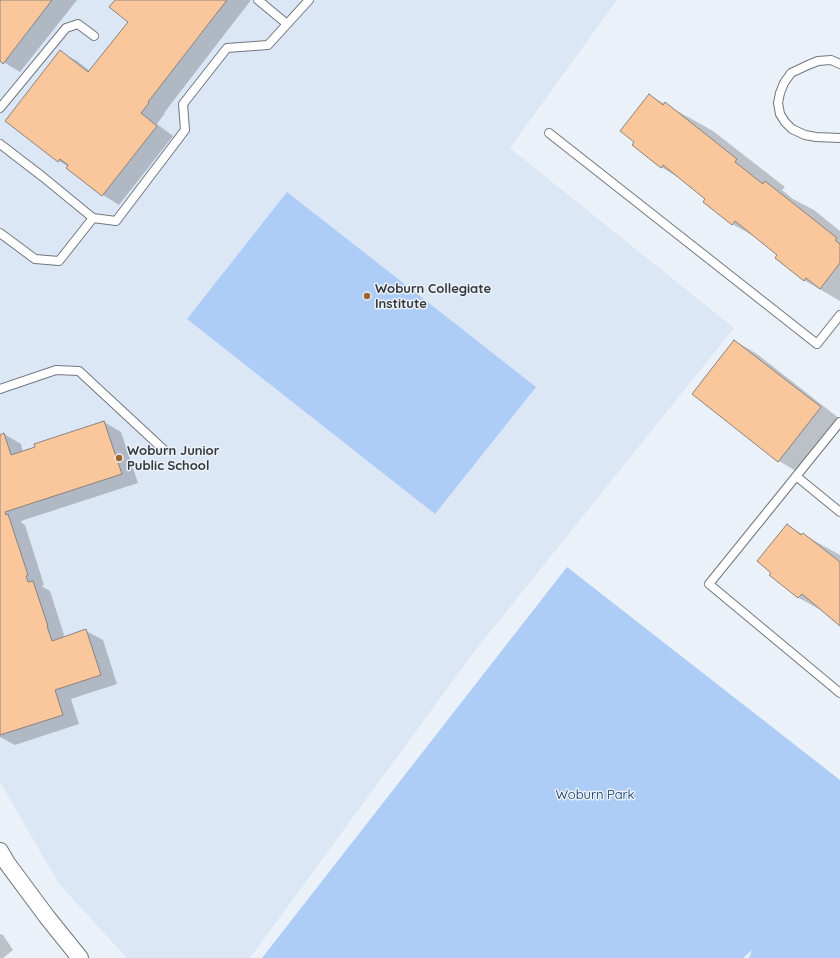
<!DOCTYPE html>
<style>
body{margin:0}
canvas{display:block;background:#eaf1f9}
</style>
<canvas width="840" height="958"></canvas>
<script>
const context = document.querySelector('canvas').getContext('2d');
context.lineJoin = 'round';
function fillPath(path, color) { context.fillStyle = color; context.fill(path, 'evenodd'); }
const poly = rows => new Path2D(rows.map(r => 'M' + r).join(''));
function strokePath(path, color, width, dash) { context.strokeStyle = color; context.lineWidth = width; context.lineCap = dash ? 'butt' : 'round'; context.setLineDash(dash || []); context.stroke(path); }
function label(font, color, halo, rows, align = 'center') {
  context.font = font + ' Quicksand,sans-serif'; context.lineWidth = 3; context.setLineDash([]); context.textBaseline = 'middle'; context.strokeStyle = halo; context.fillStyle = color; for (const [text, x, y, turn = 0] of rows) {
    context.save(); context.translate(x, y); context.rotate((+turn || 0) * Math.PI / 180); context.textAlign = isNaN(turn) ? turn : align; if (halo) context.strokeText(text, 0, 0); context.fillText(text, 0, 0); context.restore();
  }
}
fillPath(poly([
 [0,0,617,0,510,148,734,328,474,652,250,958,127,958,59,884,0,782]
]), '#dce7f6');
fillPath(poly([
 [287,192,536,387,435,514,187,319],
 [567,567,840,780,840,958,749,958,752,950,743,958,262,958]
]), '#adcdf7');
fillPath(poly([
 [0,0,77,0,20,72,0,60],
 [116,0,251,0,164,113,165,113,157,124,173,136,119,205,103,195,68,168,69,167,59,161,60,52,77,61,90,71,129,22],
 [649,95,713,131,785,187,782,190,793,199,814,210,840,231,840,301,804,280,779,255,759,239,732,224,706,198,681,179,661,167,635,142],
 [735,341,757,354,840,419,801,474,779,461,693,394],
 [104,422,121,432,138,483,21,521,22,523,25,525,44,585,42,585,43,587,50,591,64,635,63,636,64,638,86,631,103,640,117,684,71,699,79,724,15,745,0,737,0,436,4,434,21,444,23,452],
 [788,526,840,555,840,624,828,614,799,598,771,575],
 [0,934,3,935,13,950,3,958,0,958]
]), '#0003');
const building = poly([
 [0,0,52,0,3,64,0,61,0,0],
 [115,0,227,0,148,102,149,103,141,113,157,126,102,196,66,168,68,165,60,159,58,162,5,121,60,50,88,72,128,22,109,7,115,0],
 [649,94,663,105,665,102,737,159,735,162,763,184,765,181,837,238,835,240,840,244,840,263,820,289,806,278,804,281,775,258,777,255,735,221,732,225,703,202,705,199,663,165,661,168,632,145,634,142,620,131,649,94],
 [734,340,821,407,778,462,692,394,734,340],
 [104,421,122,474,5,512,6,515,8,514,28,575,26,576,28,582,33,581,48,626,47,626,52,641,86,629,101,675,55,690,63,715,0,735,0,435,4,433,11,455,35,447,34,444,104,421],
 [787,524,801,535,803,533,840,562,840,626,802,594,798,598,769,575,771,573,757,561,787,524]
]);
fillPath(building, '#fac69b');
strokePath(building, '#8b837d', 1);
const service = poly([
 [258,0,287,24],
 [840,64,831,60,818,61,808,65,791,73,784,83,780,93,778,103,780,114,785,122,792,129,805,135,816,137,840,138],
 [0,108,66,28,78,24,94,36],
 [549,133,817,344,840,315],
 [0,144,43,177,93,218],
 [0,233,35,259,59,261,93,218,116,221,185,130,183,104,227,48,268,45,309,0],
 [0,389,56,370,79,371,163,449],
 [840,422,709,584,840,693],
 [796,476,840,512]
]);
const minor = poly([
 [0,851,7,863,47,917,80,958]
]);
strokePath(service, '#71777e', 10);
strokePath(minor, '#71777e', 18);
strokePath(service, '#fff', 8);
strokePath(minor, '#fff', 16);
for (const [x, y, r, color] of [
 [367,296,4,"#a26429"],
 [119,458,4,"#a26429"]
]) { const dot = new Path2D(); dot.arc(x, y, r, 0, 2 * Math.PI); context.fillStyle = color; context.fill(dot); strokePath(dot, '#eaf1f9', 1.5); }
label('bold 13px', '#36383c', '#eaf1f9', [
 ["Woburn Collegiate",375,289],
 ["Institute",375,304],
 ["Woburn Junior",127,451],
 ["Public School",127,466]
], 'left');
label('13px', '#032a56', '#eaf1f9', [
 ["Woburn Park",595,795]
]);
</script>
